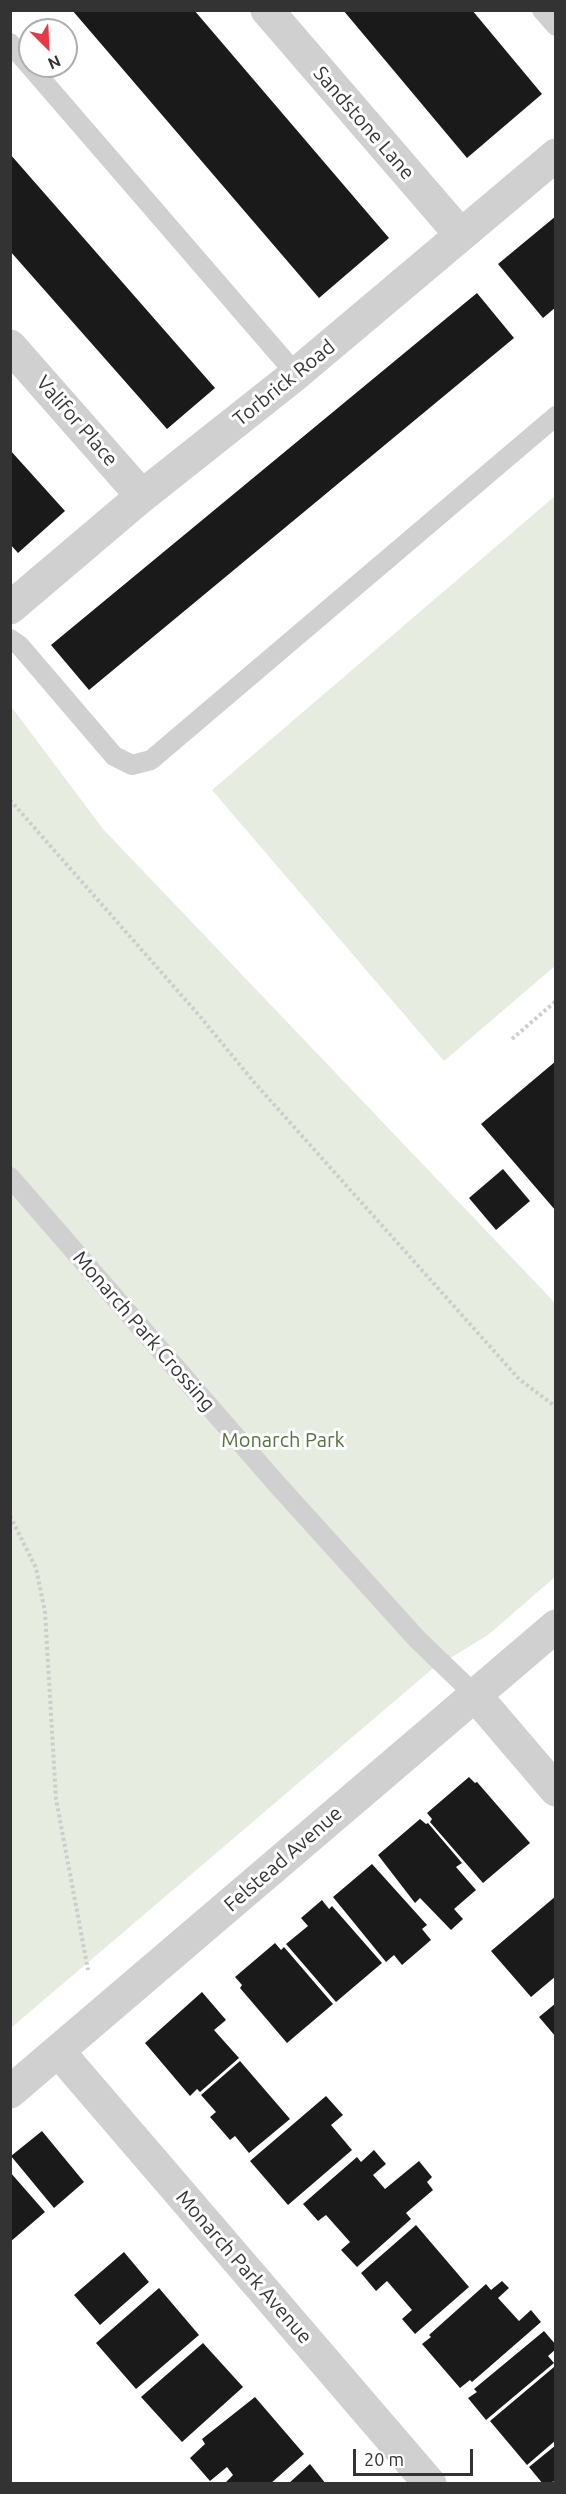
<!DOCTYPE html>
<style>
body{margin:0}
#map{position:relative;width:566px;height:2494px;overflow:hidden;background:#fff;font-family:Ubuntu,sans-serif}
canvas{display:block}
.frame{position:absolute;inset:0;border:12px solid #333;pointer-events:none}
.north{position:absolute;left:18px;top:18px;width:60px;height:60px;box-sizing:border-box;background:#fff;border:2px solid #adadad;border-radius:50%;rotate:156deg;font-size:16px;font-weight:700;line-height:24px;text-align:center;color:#333}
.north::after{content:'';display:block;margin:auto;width:21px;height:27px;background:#e63946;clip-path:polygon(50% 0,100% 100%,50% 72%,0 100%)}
.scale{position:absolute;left:353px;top:2449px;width:120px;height:27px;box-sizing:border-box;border:3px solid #333;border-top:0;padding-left:8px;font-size:18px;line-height:21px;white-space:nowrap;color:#333;-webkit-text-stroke:4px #fff;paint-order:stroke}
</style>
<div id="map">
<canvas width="566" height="2494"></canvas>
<div class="frame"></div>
<div class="north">N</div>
<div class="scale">20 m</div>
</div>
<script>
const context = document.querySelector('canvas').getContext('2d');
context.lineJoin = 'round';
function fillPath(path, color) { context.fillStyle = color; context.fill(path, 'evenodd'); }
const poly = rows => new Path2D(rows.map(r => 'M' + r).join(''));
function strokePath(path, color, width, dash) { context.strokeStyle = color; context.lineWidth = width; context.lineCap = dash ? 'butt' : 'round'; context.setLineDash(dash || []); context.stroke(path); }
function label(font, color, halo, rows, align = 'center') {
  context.font = font + ' Ubuntu,sans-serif'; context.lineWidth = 6; context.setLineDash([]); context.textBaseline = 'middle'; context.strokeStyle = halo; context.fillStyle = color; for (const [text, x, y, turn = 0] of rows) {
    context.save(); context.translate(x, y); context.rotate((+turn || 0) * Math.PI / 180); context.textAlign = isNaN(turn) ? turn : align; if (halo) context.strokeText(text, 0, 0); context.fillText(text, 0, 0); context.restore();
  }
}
fillPath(poly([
 [555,496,555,966,444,1061,212,790],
 [10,705,103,829,556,1304,555,1577,488,1635,431,1670,11,2028]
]), '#e6ecdf');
fillPath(poly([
 [72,10,194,10,389,238,319,298],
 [343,10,472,10,542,94,467,158],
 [10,154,215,388,167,429,10,251],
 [556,216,556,307,543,318,498,264],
 [477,293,514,338,89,690,51,645],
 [10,450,65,511,18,553,10,544],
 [556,1061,556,1211,481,1124],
 [503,1169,530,1201,496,1230,469,1198],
 [469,1777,475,1783,477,1782,530,1843,483,1883,430,1822,432,1819,427,1813],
 [420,1819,426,1824,428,1823,462,1863,456,1867,476,1890,454,1909,463,1919,451,1930,420,1898,415,1903,378,1855],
 [372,1864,427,1925,422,1929,431,1940,402,1965,394,1955,386,1962,333,1897],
 [556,1896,556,1976,531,1997,491,1951],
 [322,1900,329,1909,332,1906,382,1963,336,2002,286,1944,308,1926,301,1918],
 [275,1943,281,1950,284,1947,333,2004,287,2043,240,1988,242,1985,235,1977],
 [202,1992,226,2020,214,2030,239,2058,200,2092,197,2089,190,2096,145,2043],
 [556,2003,556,2037,539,2017],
 [240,2061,290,2119,249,2153,235,2136,230,2140,210,2117,216,2112,201,2095],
 [326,2096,343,2115,331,2125,352,2150,288,2205,250,2161],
 [42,2131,84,2182,54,2208,11,2156],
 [374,2150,386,2164,373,2175,385,2189,419,2161,432,2177,427,2182,433,2190,406,2213,411,2219,357,2267,341,2250,350,2242,326,2215,318,2221,303,2204,357,2157,361,2162],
 [10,2172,45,2212,10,2242],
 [416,2225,469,2287,415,2334,402,2319,412,2310,387,2281,376,2291,361,2273],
 [124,2252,149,2282,100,2325,74,2295],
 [502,2281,509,2288,498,2298,519,2321,531,2310,541,2322,472,2382,470,2380,460,2388,422,2344,431,2337,429,2335,486,2284,491,2290],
 [159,2288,199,2335,136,2389,96,2343],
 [544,2331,556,2345,556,2349,548,2356,554,2363,486,2420,468,2398,477,2392,474,2389],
 [203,2343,243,2387,182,2442,141,2397],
 [554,2367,556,2440,527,2465,490,2421],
 [255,2397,304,2454,270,2484,224,2484,233,2475,227,2467,210,2481,190,2458,205,2444,202,2439],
 [556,2445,556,2481,543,2484,529,2467],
 [310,2464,326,2484,288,2484]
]), '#1a1a1a');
strokePath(poly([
 [10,800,198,1014,253,1081,519,1379,556,1407],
 [512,1039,556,1001],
 [10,1516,36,1568,45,1612,56,1799,88,1970]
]), '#cdcdcd', 4, [3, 3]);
strokePath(poly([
 [542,10,556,26],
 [10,43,296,374],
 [10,639,20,646,114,756,132,765,151,760,556,416],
 [10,1177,275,1482,417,1639,474,1694]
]), '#d0d0d0', 20);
strokePath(poly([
 [267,10,461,235],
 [10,346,142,496],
 [10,608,142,496,296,374,556,155],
 [474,1694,556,1790],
 [58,2051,430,2484],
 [10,2092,556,1626]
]), '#d0d0d0', 33);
label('20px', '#333', '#fff', [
 ["Sandstone Lane",364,123,49],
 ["Torbrick Road",284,383,-39],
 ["Valifor Place",77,421,49],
 ["Monarch Park Crossing",144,1331,49],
 ["Felstead Avenue",283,1859,-41],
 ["Monarch Park Avenue",244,2267,49]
]);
label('20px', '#56703f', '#fff', [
 ["Monarch Park",283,1440]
]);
</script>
